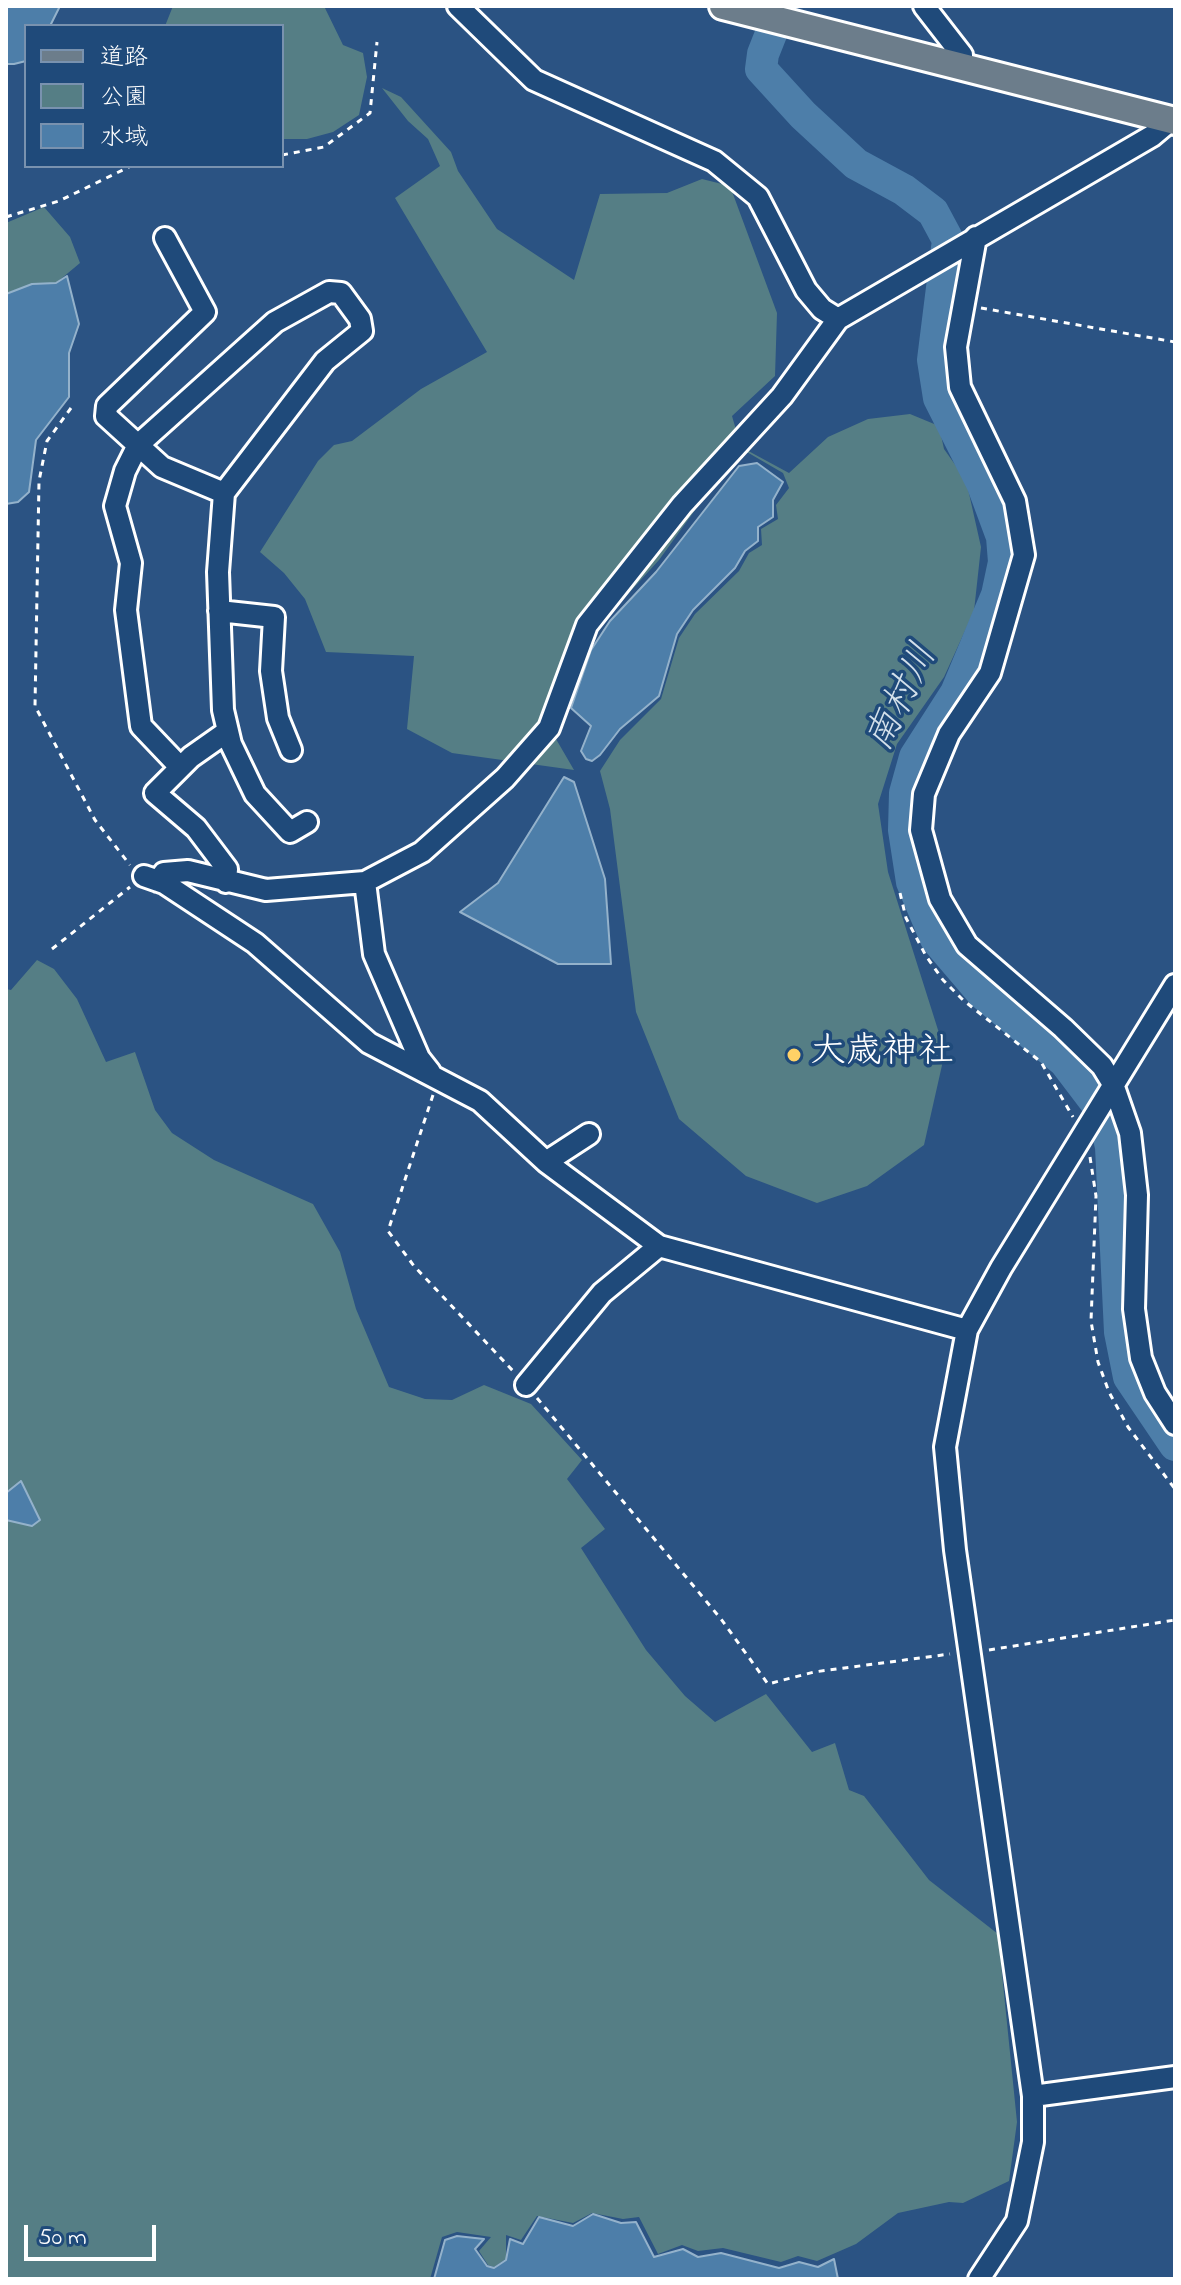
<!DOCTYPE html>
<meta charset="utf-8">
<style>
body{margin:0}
#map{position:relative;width:1181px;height:2285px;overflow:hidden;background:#2b5383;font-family:"Indie Flower","Klee One",sans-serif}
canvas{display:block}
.frame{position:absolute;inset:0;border:8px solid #fff;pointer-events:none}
.legend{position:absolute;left:24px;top:24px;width:260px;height:144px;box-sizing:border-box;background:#1f4a7a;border:2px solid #7992af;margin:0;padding:10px 14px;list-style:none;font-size:24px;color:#fff}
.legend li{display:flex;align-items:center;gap:16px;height:40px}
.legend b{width:40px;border:2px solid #7992af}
.scale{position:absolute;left:24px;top:2225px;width:132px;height:36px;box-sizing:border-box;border:4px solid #fff;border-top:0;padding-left:10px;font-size:24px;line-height:28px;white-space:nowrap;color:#fff;-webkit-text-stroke:6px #1f4a7a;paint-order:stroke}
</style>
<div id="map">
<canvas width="1181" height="2285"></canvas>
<div class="frame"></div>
<ul class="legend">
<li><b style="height:10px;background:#6c7d8b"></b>道路</li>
<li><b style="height:22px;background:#557e85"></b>公園</li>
<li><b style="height:22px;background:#4d7ea9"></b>水域</li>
</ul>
<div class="scale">50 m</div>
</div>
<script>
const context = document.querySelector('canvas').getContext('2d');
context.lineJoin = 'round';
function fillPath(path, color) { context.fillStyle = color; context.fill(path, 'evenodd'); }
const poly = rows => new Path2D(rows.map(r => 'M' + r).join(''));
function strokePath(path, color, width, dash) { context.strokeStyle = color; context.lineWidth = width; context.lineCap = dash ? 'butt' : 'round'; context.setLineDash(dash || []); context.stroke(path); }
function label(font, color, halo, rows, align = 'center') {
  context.font = font + ' "Indie Flower","Klee One",sans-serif'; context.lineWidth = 7; context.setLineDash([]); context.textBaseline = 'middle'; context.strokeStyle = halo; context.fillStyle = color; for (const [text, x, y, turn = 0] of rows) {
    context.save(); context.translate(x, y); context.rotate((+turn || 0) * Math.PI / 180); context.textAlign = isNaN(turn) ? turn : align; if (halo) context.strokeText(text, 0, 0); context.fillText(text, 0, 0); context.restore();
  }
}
fillPath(poly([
 [173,6,324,6,343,45,363,53,367,77,359,115,333,132,307,139,282,139,282,26,165,26],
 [382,88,401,97,451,152,458,171,497,229,574,280,600,194,667,193,702,179,730,186,777,313,775,376,732,416,741,447,789,473,828,437,868,419,910,414,939,426,944,449,966,480,981,547,974,611,944,677,897,744,878,804,888,872,945,1052,924,1145,867,1186,817,1203,746,1176,679,1119,636,1012,610,809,600,771,620,740,661,699,679,638,695,614,739,571,749,553,762,545,761,529,778,519,776,505,789,488,783,473,740,448,659,560,607,617,539,728,556,739,574,770,452,753,407,729,414,656,326,652,305,599,284,573,260,552,318,461,334,445,352,441,421,389,487,352,395,198,440,166,428,139,408,121],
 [44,207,70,237,80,263,56,283,33,284,6,293,6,223],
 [37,960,54,969,77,999,106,1062,135,1052,155,1110,172,1133,214,1160,313,1204,340,1252,356,1309,389,1387,425,1399,452,1400,484,1385,531,1404,582,1460,567,1479,605,1529,581,1548,646,1650,685,1696,715,1722,766,1694,812,1752,835,1743,849,1790,864,1796,929,1880,998,1934,1017,2122,1009,2181,963,2203,949,2202,898,2213,856,2244,817,2261,798,2256,781,2262,723,2248,698,2251,682,2245,658,2254,639,2217,623,2219,592,2213,573,2223,537,2216,521,2240,506,2235,506,2259,494,2267,488,2265,479,2251,491,2237,457,2232,442,2237,430,2279,6,2279,6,989,11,990]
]), '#557e85');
const water = poly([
 [6,6,60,6,50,26,26,26,26,61,14,64,6,64,6,6],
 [67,276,79,324,69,353,69,397,36,440,29,492,18,502,6,504,6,294,32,284,56,283,67,276],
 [757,463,783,482,773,500,773,517,758,527,758,541,745,551,735,568,693,610,677,634,659,696,620,729,600,755,592,761,586,759,581,751,591,726,571,708,591,650,610,621,656,572,739,466,757,463],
 [564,777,574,782,605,879,611,964,558,964,460,912,498,883,564,777],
 [21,1481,40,1520,32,1526,6,1520,6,1493,21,1481],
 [593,2214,621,2223,636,2222,654,2257,683,2249,698,2257,721,2253,779,2268,799,2262,818,2267,834,2259,838,2279,434,2279,445,2240,457,2236,484,2239,475,2249,487,2266,494,2268,506,2260,510,2239,523,2244,539,2217,573,2226,593,2214]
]);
fillPath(water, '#4d7ea9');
strokePath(water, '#94b2cb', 2);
strokePath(poly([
 [782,6,763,54,761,69,803,115,856,164,904,190,933,212,948,240,933,360,939,398,982,483,1002,537,1004,562,997,595,956,693,915,757,905,793,904,830,912,882,936,939,983,994,1065,1062,1103,1112,1111,1147,1120,1332,1129,1377,1175,1445]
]), '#4d7ea9', 32);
const minor = poly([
 [458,6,534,80,714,161,758,197,806,290,822,309,838,319],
 [924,6,962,55,961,66],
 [976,237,956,347,960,387,1015,501,1024,555,990,673,949,734,924,794,921,830,940,899,967,945,1063,1028,1102,1066,1113,1084,1130,1133,1137,1195,1134,1309,1141,1358,1155,1393,1175,1424],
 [165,238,205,312,107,406,106,416,162,467,224,493],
 [219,611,274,617,271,671,278,718,291,750],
 [180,767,141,726,126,610,131,563,115,506,125,471,138,445,275,322,329,292,341,293,360,319,362,331,325,361,224,493,218,572,223,710,231,744,255,794,290,832,307,822],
 [144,876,164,883,255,943,369,1043,480,1101,546,1162,659,1246,967,1330],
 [158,881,164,873,188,871,266,890,365,882,422,852,505,778,549,728,587,625,682,505,782,396,838,319,1152,136,1171,120],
 [226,882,227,869,196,828,155,793,191,757,228,731],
 [365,882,374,954,419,1058,430,1072],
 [546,1162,589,1134],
 [526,1385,602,1293,659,1246],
 [1033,2096,1175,2077],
 [979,2279,1017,2221,1033,2142,1033,2096,955,1550,945,1447,967,1330,1001,1268,1175,985]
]);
const major = poly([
 [723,6,1175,121]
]);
strokePath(minor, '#fff', 26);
strokePath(major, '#fff', 32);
strokePath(poly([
 [282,155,324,147,370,113,377,42],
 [6,217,59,201,131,166],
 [981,308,1175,342],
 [71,408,47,441,39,481,35,706,95,820,130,865],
 [900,893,906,918,926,956,943,980,963,1000,1041,1062,1073,1117],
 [52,949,130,887],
 [433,1095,388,1231,414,1266,514,1372],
 [1090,1157,1096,1196,1091,1321,1098,1362,1109,1392,1128,1427,1175,1489],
 [537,1398,721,1619,768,1684,814,1672,950,1654],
 [989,1650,1175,1620]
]), '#fff', 3, [6, 6]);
strokePath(minor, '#1f4a7a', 20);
strokePath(major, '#6c7d8b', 26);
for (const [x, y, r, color] of [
 [794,1055,8,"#ffd166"]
]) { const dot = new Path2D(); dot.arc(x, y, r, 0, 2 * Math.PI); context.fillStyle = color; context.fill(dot); strokePath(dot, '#1f4a7a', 3); }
label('36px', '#fff', '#1f4a7a', [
 ["大歳神社",810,1055]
], 'left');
label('italic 38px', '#d2dfea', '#1f4a7a', [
 ["南村川",905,699,-64]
]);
</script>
